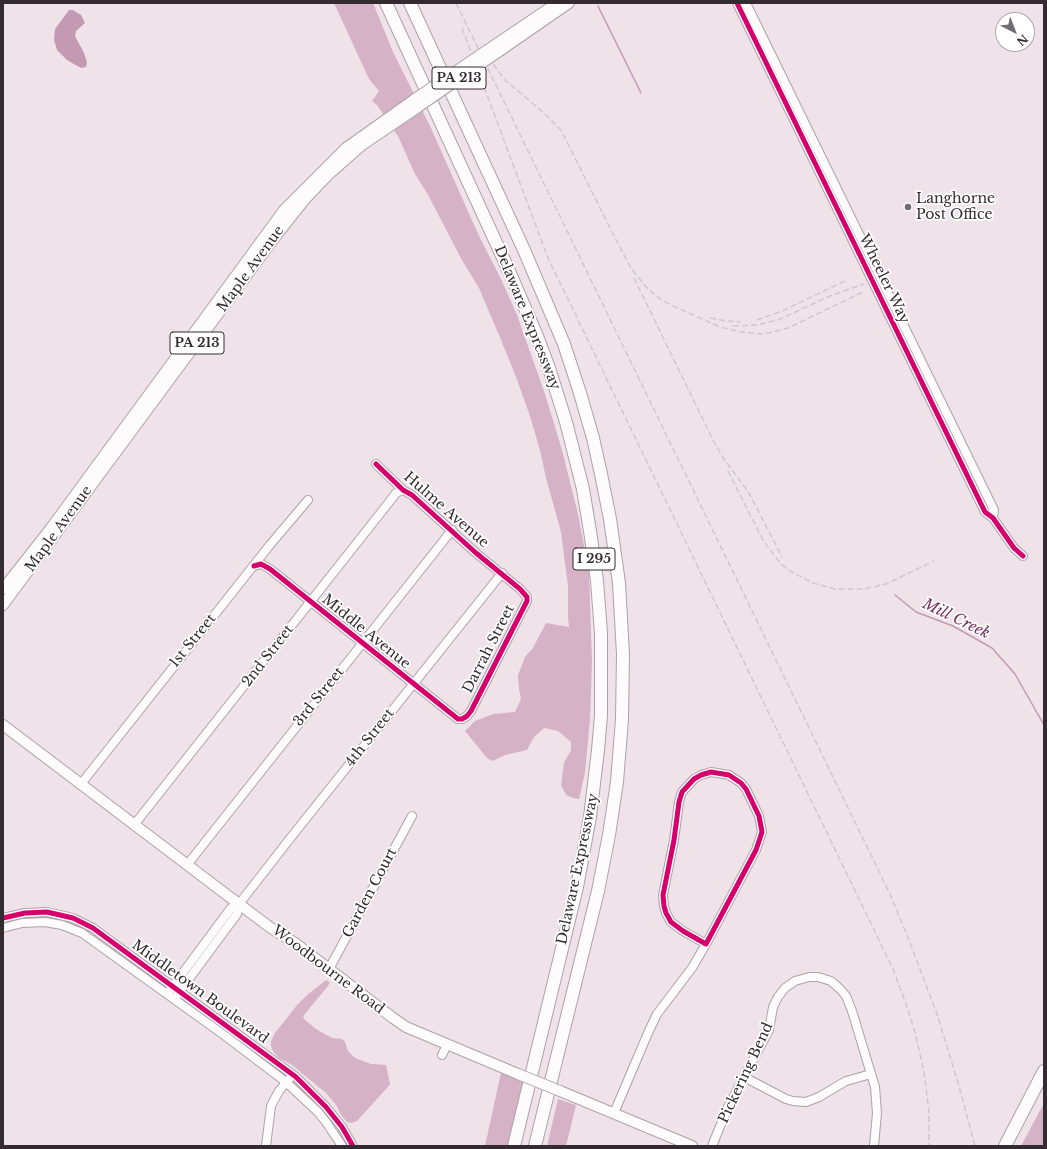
<!DOCTYPE html>
<style>
body{margin:0}
#map{position:relative;width:1047px;height:1149px;overflow:hidden;background:#efe2e9;font-family:"Libre Baskerville",serif}
canvas{display:block}
.frame{position:absolute;inset:0;border:4px solid #342b30;pointer-events:none}
.north{position:absolute;left:995px;top:12px;width:40px;height:40px;box-sizing:border-box;background:#fff;border:1px solid #aeaaac;border-radius:50%;rotate:138deg;font-size:11px;font-weight:700;line-height:16px;text-align:center;color:#342b30}
.north::after{content:'';display:block;margin:auto;width:14px;height:18px;background:#756b71;clip-path:polygon(50% 0,100% 100%,50% 72%,0 100%)}
</style>
<div id="map">
<canvas width="1047" height="1149"></canvas>
<div class="frame"></div>
<div class="north">N</div>
</div>
<script>
const context = document.querySelector('canvas').getContext('2d');
context.lineJoin = 'round';
function fillPath(path, color) { context.fillStyle = color; context.fill(path, 'evenodd'); }
const poly = rows => new Path2D(rows.map(r => 'M' + r).join(''));
function strokePath(path, color, width, dash) { context.strokeStyle = color; context.lineWidth = width; context.lineCap = dash ? 'butt' : 'round'; context.setLineDash(dash || []); context.stroke(path); }
function label(font, color, halo, rows, align = 'center') {
  context.font = font + ' "Libre Baskerville",serif'; context.lineWidth = 3.5; context.setLineDash([]); context.textBaseline = 'middle'; context.strokeStyle = halo; context.fillStyle = color; for (const [text, x, y, turn = 0] of rows) {
    context.save(); context.translate(x, y); context.rotate((+turn || 0) * Math.PI / 180); context.textAlign = isNaN(turn) ? turn : align; if (halo) context.strokeText(text, 0, 0); context.fillText(text, 0, 0); context.restore();
  }
}
fillPath(poly([
 [334,3,373,3,393,52,430,126,479,236,501,279,517,315,545,394,562,450,578,514,589,572,592,662,590,719,585,773,579,799,573,798,566,795,561,785,564,763,571,750,571,742,558,731,544,728,534,737,527,750,505,755,493,761,487,758,465,731,475,721,493,714,515,712,521,699,519,689,518,675,525,657,533,648,546,623,569,627,568,617,568,586,561,532,546,478,541,454,531,419,516,377,501,340,479,288,463,262,427,193,415,174,398,136,377,105,372,101,379,91,369,79],
 [326,980,330,982,328,986,303,1016,305,1020,316,1029,332,1038,342,1039,345,1042,348,1051,355,1058,371,1064,386,1065,389,1079,390,1084,387,1088,357,1121,352,1123,347,1122,341,1115,337,1106,326,1093,292,1065,279,1058,273,1051,271,1046,271,1041,275,1033,297,1005,307,995],
 [501,1073,524,1082,509,1146,485,1146],
 [558,1099,576,1105,566,1146,547,1146],
 [1044,1103,1044,1146,1021,1146]
]), '#d6b2c7');
fillPath(poly([
 [69,10,73,10,81,15,85,23,76,31,75,36,84,53,87,62,86,67,81,68,67,60,57,50,54,40,55,29]
]), '#c49ab3');
strokePath(poly([
 [598,6,641,93],
 [895,595,916,612,953,626,992,648,1015,674,1044,725]
]), '#c49ab3', 1.5);
const minor = poly([
 [737,3,985,512,993,518,1014,548,1023,556],
 [746,3,994,510,993,518],
 [254,566,261,564,270,569,458,719,462,719,467,716,471,711,527,601,527,597,520,589,476,553,412,495,403,490,376,464],
 [711,772,729,775,741,783,746,789,759,816,762,832,756,850,706,944,683,931,671,922,666,913,664,906,663,895,674,840,679,802,682,792,694,779,701,775,711,772],
 [81,784,269,546,308,500],
 [134,825,390,501,396,493,403,490],
 [187,865,452,530],
 [3,918,25,913,47,912,73,918,93,928,296,1077,326,1107,342,1127,353,1146],
 [3,928,22,923,45,922,62,925,82,933,224,1035,286,1082,318,1112,326,1122,342,1146],
 [329,969,412,816],
 [170,990,231,908,239,904],
 [174,999,237,914,239,904,292,836,502,573],
 [442,1055,447,1045],
 [744,1077,786,1099,793,1101,806,1102,819,1097,846,1081,871,1074],
 [614,1113,648,1033,657,1014,692,968,706,944],
 [266,1146,271,1106,279,1091,290,1078],
 [712,1146,728,1107,769,1030,773,1007,778,997,785,988,795,981,809,977,818,977,831,981,840,989,846,996,852,1011,875,1087,877,1113,874,1146]
]);
const major = poly([
 [498,43,557,3],
 [501,50,569,3],
 [3,589,51,528,284,210,346,148,415,99],
 [3,605,275,237,306,198,328,175,362,145,418,107],
 [3,725,231,898,271,928,295,943,393,1018,406,1027,518,1074],
 [560,1091,692,1146]
]);
const highway = poly([
 [386,3,510,273,537,336,549,368,566,422,583,489,590,531,597,581,601,633,601,716,598,750,590,817,577,887,514,1146],
 [410,3,524,250,564,344,580,393,593,438,601,474,610,519,619,583,623,654,622,719,617,782,609,835,598,891,535,1146],
 [1005,1146,1044,1071]
]);
strokePath(minor, '#aca2a8', 10);
strokePath(major, '#aca2a8', 12);
strokePath(highway, '#aca2a8', 14);
strokePath(minor, '#fdfbfc', 8);
strokePath(major, '#fdfbfc', 10);
strokePath(highway, '#fdfbfc', 12);
strokePath(poly([
 [456,3,889,892,909,940,937,1014,959,1086,975,1146],
 [462,28,548,258,893,969,905,1001,915,1032,924,1072,929,1112,929,1146],
 [488,57,505,80,544,113,560,129,564,136,613,234,631,268,647,288,660,299,671,305,720,327,742,332,762,334,769,333,788,328,863,292],
 [634,278,714,442,724,459,749,493,782,557],
 [710,318,726,321,740,322],
 [757,320,782,311,847,280],
 [733,326,757,325,778,320,830,296,864,284],
 [728,471,764,542,781,564,790,571,813,583,835,589,864,589,886,584,934,561]
]), '#cdc9cb', 1.5, [6, 3]);
const majorBridge = poly([
 [415,99,498,43],
 [418,107,501,50],
 [518,1074,560,1091]
]);
strokePath(majorBridge, '#aca2a8', 12, []);
strokePath(majorBridge, '#fdfbfc', 10);
strokePath(poly([
 [737,3,985,512,993,518,1014,548,1023,556],
 [254,566,261,564,270,569,458,719,462,719,467,716,471,711,527,601,527,597,520,589,476,553,412,495,403,490,376,464],
 [711,772,729,775,741,783,746,789,759,816,762,832,756,850,706,944,683,931,671,922,666,913,664,906,663,895,674,840,679,802,682,792,694,779,701,775,711,772],
 [3,918,25,913,47,912,73,918,93,928,296,1077,326,1107,342,1127,353,1146]
]), '#d6006c', 5);
for (const [x, y, r, color] of [
 [908,207,4,"#756b71"]
]) { const dot = new Path2D(); dot.arc(x, y, r, 0, 2 * Math.PI); context.fillStyle = color; context.fill(dot); strokePath(dot, '#fff', 1.5); }
for (const [x, y, w] of [
 [459,78,54],
 [197,343,54],
 [594,559,42]
]) { const box = new Path2D(); box.roundRect(x - w / 2, y - 11, w, 22, 3); context.fillStyle = '#fff'; context.fill(box); strokePath(box, '#342b30', 1); }
label('bold 13px', '#342b30', null, [
 ["PA 213",459,78],
 ["PA 213",197,343],
 ["I 295",594,559]
]);
label('14px', '#342b30', '#fff', [
 ["Langhorne",916,199],
 ["Post Office",916,215]
], 'left');
label('14px', '#342b30', '#fff', [
 ["Maple Avenue",251,269,-54],
 ["Wheeler Way",884,279,64],
 ["Delaware Expressway",527,318,68],
 ["Hulme Avenue",446,510,41],
 ["Maple Avenue",59,529,-54],
 ["Middle Avenue",366,632,39],
 ["1st Street",193,641,-51],
 ["Darrah Street",489,649,-63],
 ["2nd Street",268,656,-52],
 ["3rd Street",319,697,-51],
 ["4th Street",370,738,-52],
 ["Delaware Expressway",578,869,-78],
 ["Garden Court",370,893,-62],
 ["Woodbourne Road",328,970,37],
 ["Middletown Boulevard",200,992,36],
 ["Pickering Bend",746,1073,-65]
]);
label('italic 15px', '#76325f', '#fff', [
 ["Mill Creek",956,619,26]
]);
</script>
